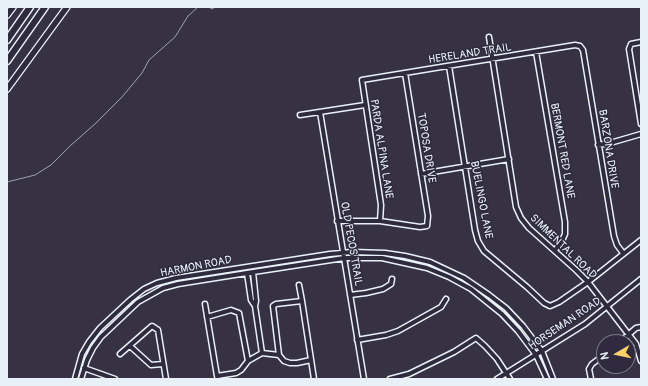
<!DOCTYPE html>
<style>
body{margin:0}
#map{position:relative;width:648px;height:386px;overflow:hidden;background:#363244;font-family:Pangolin,sans-serif}
canvas{display:block}
.frame{position:absolute;inset:0;border:8px solid #e8f1f8;pointer-events:none}
.north{position:absolute;left:596px;top:334px;width:40px;height:40px;box-sizing:border-box;background:#2f2a3d;border:1px solid #797a88;border-radius:50%;rotate:261deg;font-size:11px;font-weight:700;line-height:16px;text-align:center;color:#e8f1f8}
.north::after{content:'';display:block;margin:auto;width:14px;height:18px;background:#ffd166;clip-path:polygon(50% 0,100% 100%,50% 72%,0 100%)}
</style>
<div id="map">
<canvas width="648" height="386"></canvas>
<div class="frame"></div>
<div class="north">N</div>
</div>
<script>
const context = document.querySelector('canvas').getContext('2d');
context.lineJoin = 'round';
const poly = rows => new Path2D(rows.map(r => 'M' + r).join(''));
function strokePath(path, color, width, dash) { context.strokeStyle = color; context.lineWidth = width; context.lineCap = dash ? 'butt' : 'round'; context.setLineDash(dash || []); context.stroke(path); }
function label(font, color, halo, rows, align = 'center') {
  context.font = font + ' Pangolin,sans-serif'; context.lineWidth = 3; context.setLineDash([]); context.textBaseline = 'middle'; context.strokeStyle = halo; context.fillStyle = color; for (const [text, x, y, turn = 0] of rows) {
    context.save(); context.translate(x, y); context.rotate((+turn || 0) * Math.PI / 180); context.textAlign = isNaN(turn) ? turn : align; if (halo) context.strokeText(text, 0, 0); context.fillText(text, 0, 0); context.restore();
  }
}
strokePath(poly([
 [210,7,210,8,212,9,215,7],
 [7,182,35,175,51,165,70,146,96,123,122,97,142,73,149,60,175,37,188,16,198,7]
]), '#a0a4af', 1);
const minor = poly([
 [489,37,516,207,521,218,529,228,576,270,588,282,636,344,641,361],
 [641,42,631,44,629,49,641,124],
 [536,52,565,222,565,234,561,243,555,250],
 [449,66,475,230,478,241,484,251,527,287,544,303,550,306,559,302,588,282,641,240],
 [320,112,364,379],
 [300,115,365,105],
 [598,145,610,143,641,134],
 [421,174,509,159],
 [337,221,380,221,420,227,427,226,428,216,405,73],
 [380,221,381,205,362,80,575,45,580,46,583,50,614,236,617,245,623,253],
 [253,272,256,301,255,306],
 [247,273,251,300,255,306,262,353],
 [299,285,302,301],
 [350,295,366,293,383,289,391,284,392,279],
 [205,304,217,376],
 [207,317,231,310,239,313,248,361],
 [357,340,386,335,398,331,441,307,446,299],
 [620,342,636,328,641,327],
 [130,346,151,365,163,364],
 [120,354,152,326,158,330,166,379],
 [279,355,284,361,290,363,297,363,311,360],
 [84,368,115,379],
 [75,379,82,354,89,342,100,328,130,300,144,289,157,283,176,278,330,254,352,252,385,253,405,256,430,262,464,278,489,295,506,308,523,326,542,351,553,379],
 [81,379,87,360,93,348,101,337,138,302,163,288,178,284,247,273,344,258,382,258,427,268,449,277,471,289,502,314,518,331,536,355,547,379],
 [218,379,217,376,236,373,241,370,248,361,262,353,279,355,273,306,276,304,302,301,314,379],
 [390,379,409,374,454,352,476,338,485,346,497,359,510,379],
 [497,379,585,324,641,279],
 [591,379,589,369,592,364,604,355]
]);
const major = poly([
 [7,15,13,7],
 [7,89,67,7]
]);
const highway = poly([
 [7,40,30,7],
 [7,61,45,7]
]);
strokePath(minor, '#e8f1f8', 7);
strokePath(major, '#e8f1f8', 8);
strokePath(highway, '#e8f1f8', 9);
strokePath(minor, '#2f2a3d', 4);
strokePath(major, '#2f2a3d', 5.5);
strokePath(highway, '#2f2a3d', 6);
label('11px', '#e8f1f8', '#2f2a3d', [
 ["HERELAND TRAIL",470,54,-9],
 ["TOPOSA DRIVE",426,148,81],
 ["PARDA ALPINA LANE",381,149,81],
 ["BARZONA DRIVE",608,149,81],
 ["BERMONT RED LANE",562,151,80],
 ["BUELINGO LANE",481,200,79],
 ["OLD PECOS TRAIL",351,244,80],
 ["SIMMENTAL ROAD",563,247,44],
 ["HARMON ROAD",196,267,-11],
 ["HORSEMAN ROAD",565,324,-34]
]);
</script>
